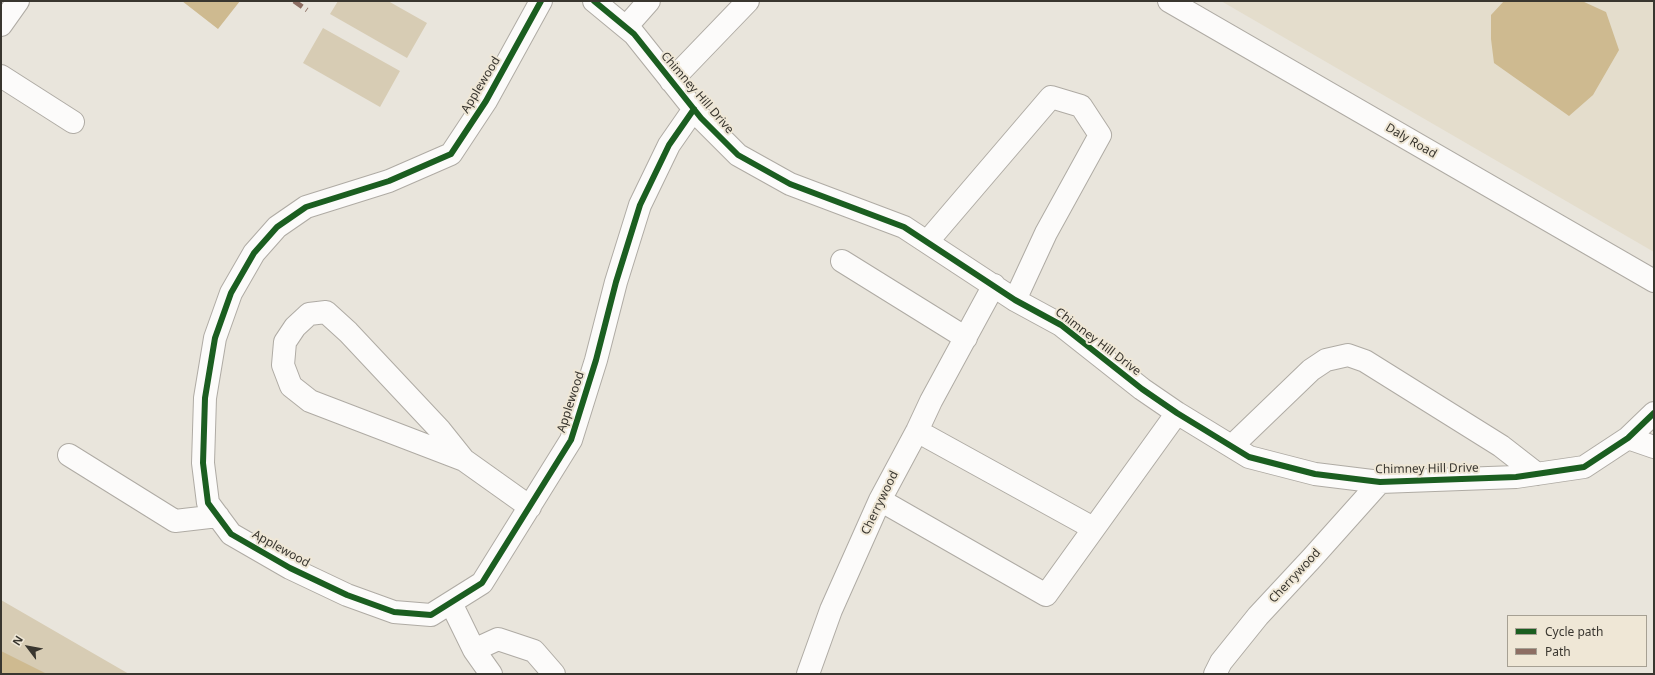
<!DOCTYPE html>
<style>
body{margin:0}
#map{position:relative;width:1655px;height:675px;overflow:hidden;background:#e9e5dc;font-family:"Noto Sans",sans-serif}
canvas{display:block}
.frame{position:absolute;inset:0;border:2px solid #39362f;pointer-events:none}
.legend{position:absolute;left:1507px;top:615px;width:140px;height:52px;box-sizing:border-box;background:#efe7d6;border:1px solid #a6a093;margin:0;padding:5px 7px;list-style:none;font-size:12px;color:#39362f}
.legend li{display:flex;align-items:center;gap:8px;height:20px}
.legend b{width:20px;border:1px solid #a6a093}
.north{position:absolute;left:8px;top:627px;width:40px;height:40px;-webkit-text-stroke:3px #efe7d6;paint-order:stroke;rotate:302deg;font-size:11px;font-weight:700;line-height:16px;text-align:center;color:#39362f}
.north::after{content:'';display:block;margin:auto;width:14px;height:18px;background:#39362f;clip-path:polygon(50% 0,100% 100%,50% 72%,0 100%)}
</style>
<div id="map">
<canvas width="1655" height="675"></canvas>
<div class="frame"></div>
<ul class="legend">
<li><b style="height:5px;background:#1b5e20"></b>Cycle path</li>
<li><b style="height:5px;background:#8d6e63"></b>Path</li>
</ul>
<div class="north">N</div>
</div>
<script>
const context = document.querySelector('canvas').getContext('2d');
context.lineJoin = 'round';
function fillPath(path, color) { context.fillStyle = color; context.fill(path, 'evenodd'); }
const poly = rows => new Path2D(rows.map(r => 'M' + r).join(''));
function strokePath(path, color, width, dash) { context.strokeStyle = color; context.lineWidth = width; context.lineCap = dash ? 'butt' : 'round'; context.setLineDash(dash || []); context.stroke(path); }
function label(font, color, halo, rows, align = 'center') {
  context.font = font + ' "Noto Sans",sans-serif'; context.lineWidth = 4; context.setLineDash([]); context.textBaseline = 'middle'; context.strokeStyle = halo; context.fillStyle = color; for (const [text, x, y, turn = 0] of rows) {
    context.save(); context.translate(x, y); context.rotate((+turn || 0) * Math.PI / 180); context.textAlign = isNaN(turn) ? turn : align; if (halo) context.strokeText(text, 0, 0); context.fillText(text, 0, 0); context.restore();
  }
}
fillPath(poly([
 [1221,1,1654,1,1654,252]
]), '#e4ddcc');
fillPath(poly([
 [338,1,388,1,427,23,407,58,330,14],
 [323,28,400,71,380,107,303,63],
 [1,600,129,674,1,674]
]), '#d7ccb4');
fillPath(poly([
 [182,1,240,1,218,29],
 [1504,1,1582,1,1606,12,1619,50,1593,95,1569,116,1494,63,1491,39,1491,15],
 [1,651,47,674,1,674]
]), '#ceba90');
const minor = poly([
 [541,1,486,101,451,154,389,181,306,207,277,227,254,253,231,293,215,338,205,398,203,463,208,503,231,534,290,568,347,595,394,612,431,615,482,583,571,440,596,360,616,282,640,205,669,145,694,109],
 [594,1,634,34,701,118,738,155,790,184,904,227,1015,300,1061,325,1142,389,1177,413,1249,457,1315,474,1380,482,1516,477,1584,467,1628,438,1654,413],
 [1169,1,1654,281],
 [1,25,18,1],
 [626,27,649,1],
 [1,76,73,122],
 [671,81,748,1],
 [927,242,1051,97,1081,106,1100,135,1046,233,1015,300],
 [842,261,966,338],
 [917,431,1093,528],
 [1628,438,1654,447],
 [1232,446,1311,370,1326,360,1348,355,1365,361,1501,446,1537,474],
 [69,455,175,521,218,516],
 [464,460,440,430,348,332,326,312,309,314,295,327,285,342,283,365,291,386,310,401,464,460,530,507],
 [880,500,1046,595,1177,413],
 [451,603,474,650,498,639,534,651,554,674],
 [474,650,491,674],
 [808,674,831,610,880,500,917,431,931,401,994,285],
 [1215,674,1221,662,1258,616,1312,558,1380,482]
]);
strokePath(minor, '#afaba4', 24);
strokePath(minor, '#fcfbfa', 22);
strokePath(poly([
 [294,1,307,10]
]), '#8d6e63', 5, [10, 5]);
strokePath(poly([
 [541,1,486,101,451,154,389,181,306,207,277,227,254,253,231,293,215,338,205,398,203,463,208,503,231,534,290,568,347,595,394,612,431,615,482,583,571,440,596,360,616,282,640,205,669,145,694,109],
 [594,1,634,34,701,118,738,155,790,184,904,227,1015,300,1061,325,1142,389,1177,413,1249,457,1315,474,1380,482,1516,477,1584,467,1628,438,1654,413]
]), '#1b5e20', 6);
label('12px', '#39362f', '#efe7d6', [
 ["Applewood",481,85,-59],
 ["Chimney Hill Drive",697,93,49],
 ["Daly Road",1411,141,30],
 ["Chimney Hill Drive",1098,342,37],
 ["Applewood",571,402,-72],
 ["Chimney Hill Drive",1427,469,-1],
 ["Cherrywood",880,503,-64],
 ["Applewood",281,549,29],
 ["Cherrywood",1295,576,-47]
]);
</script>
